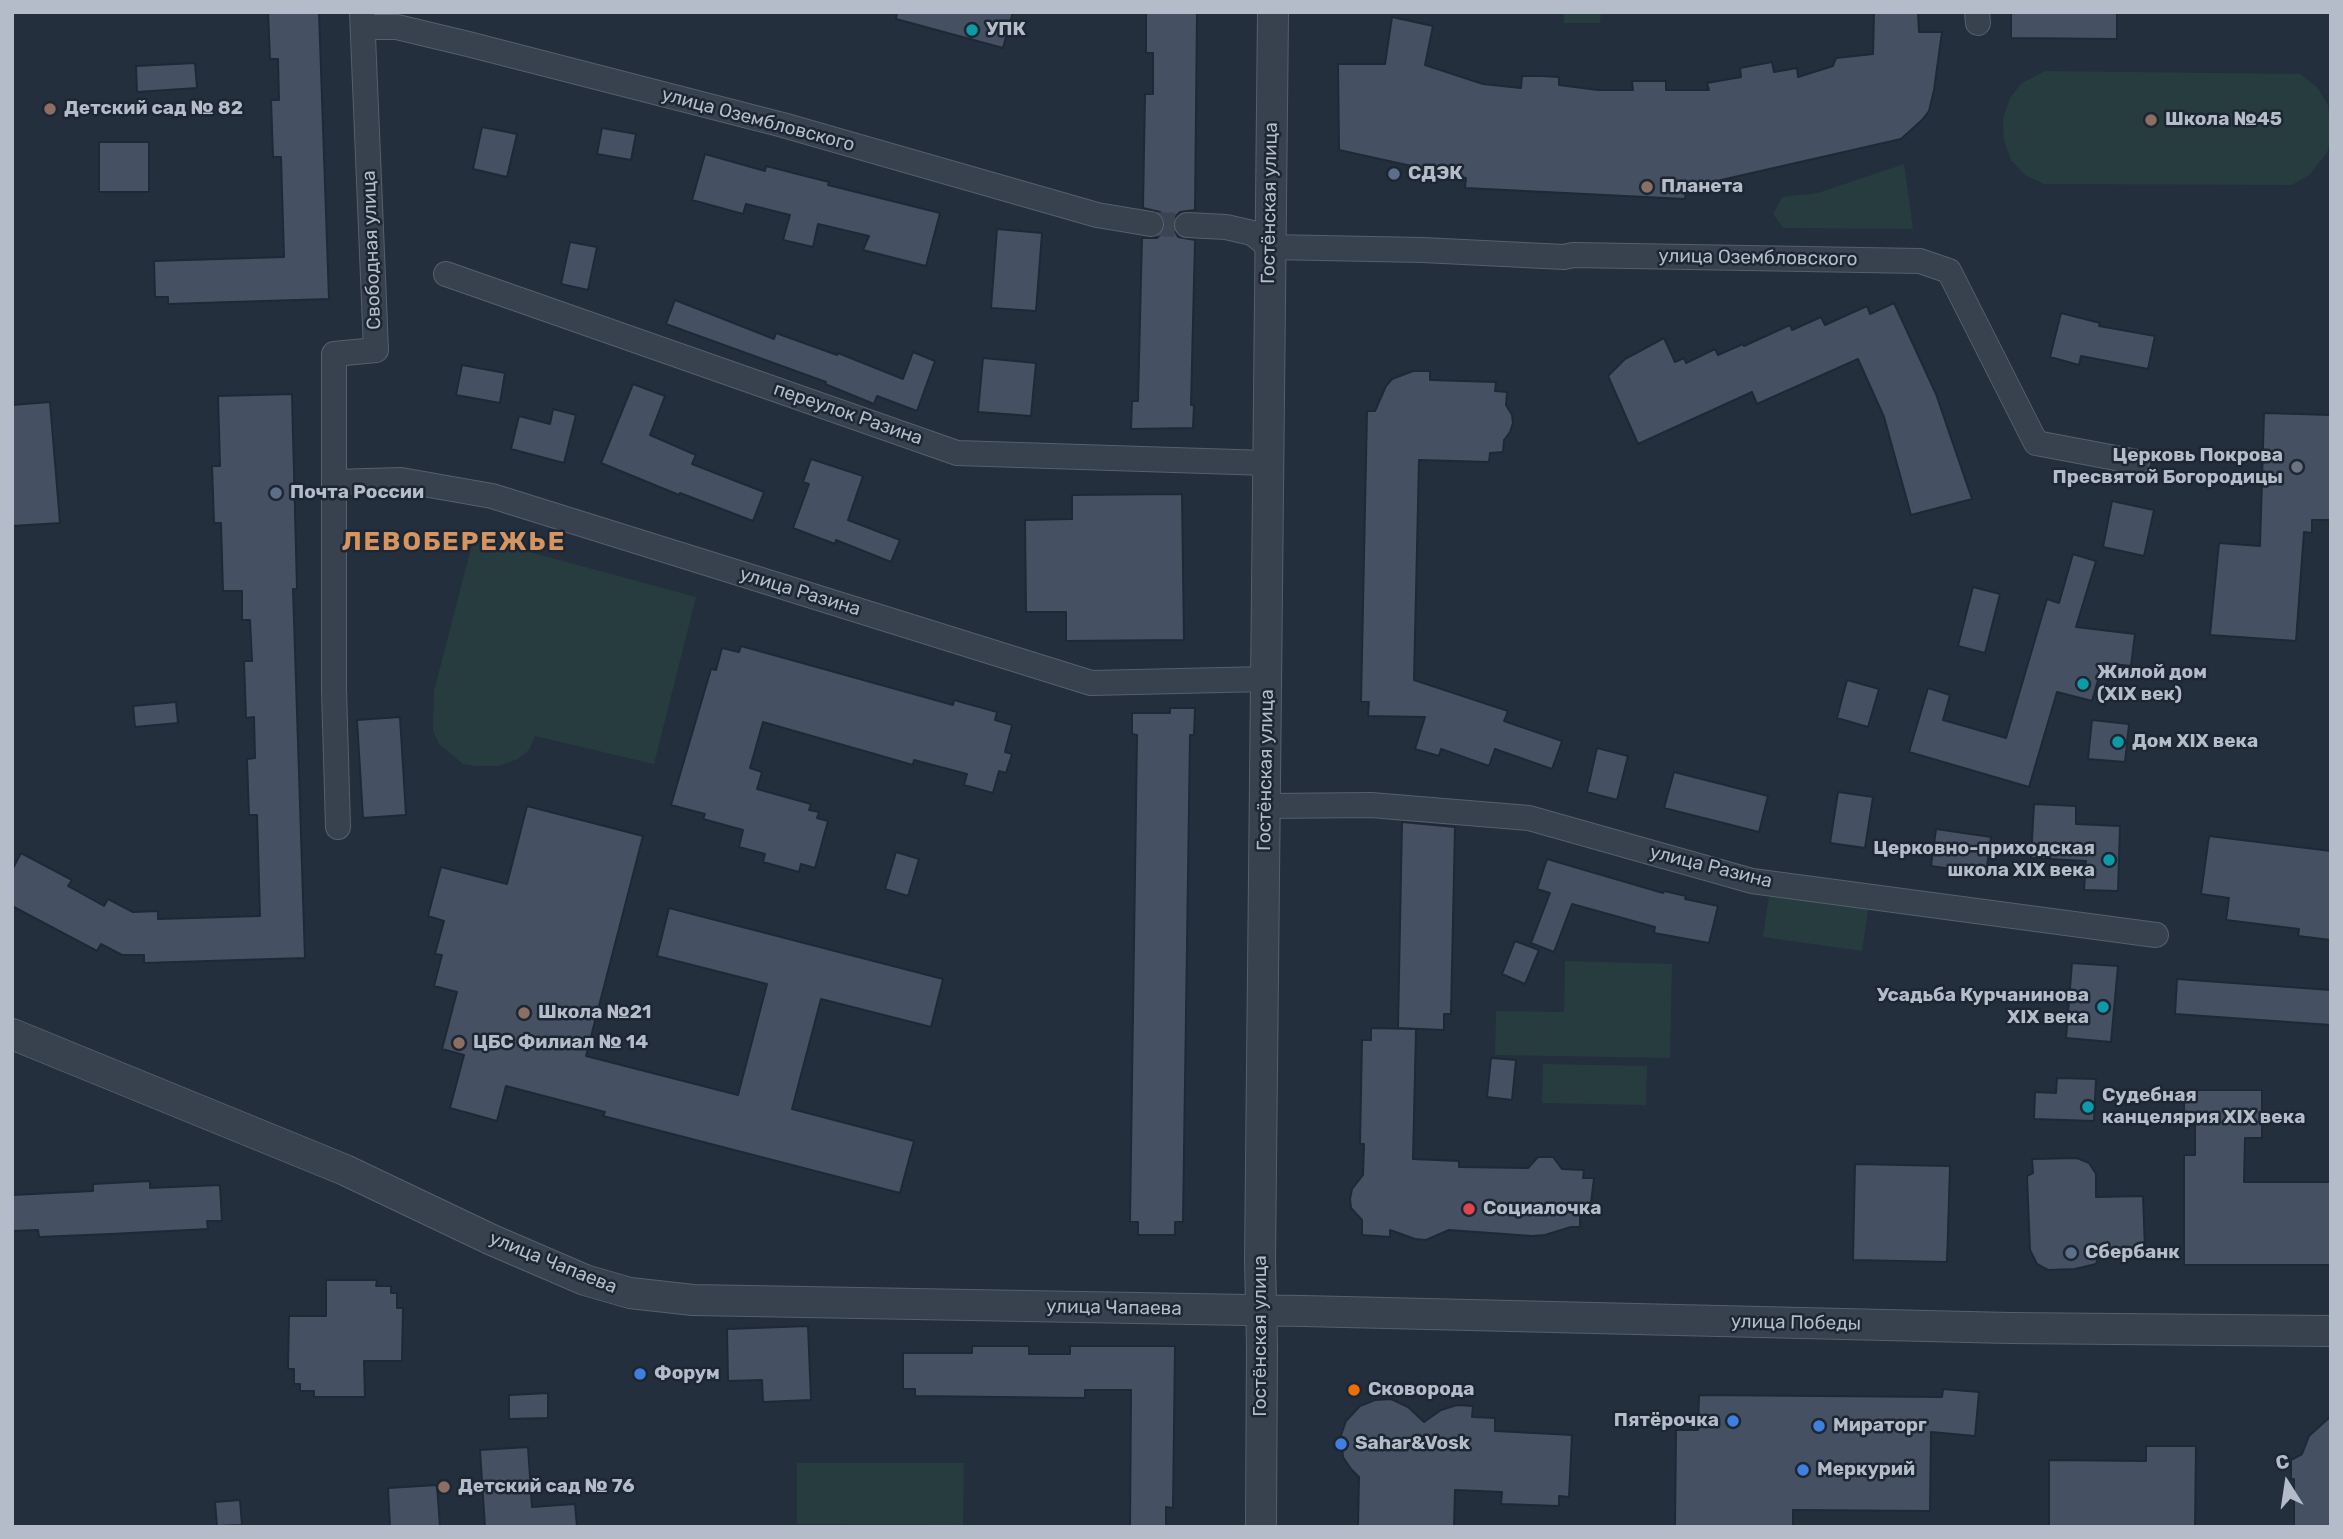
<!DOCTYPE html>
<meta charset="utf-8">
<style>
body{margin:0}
#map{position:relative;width:2343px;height:1539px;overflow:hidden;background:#242f3e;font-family:Rubik,sans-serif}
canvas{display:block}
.frame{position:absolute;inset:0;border:14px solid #b4bcc9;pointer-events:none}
.north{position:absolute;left:2252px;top:1448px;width:70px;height:70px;-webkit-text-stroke:5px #1d2633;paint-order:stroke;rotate:348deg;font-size:19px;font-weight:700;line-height:28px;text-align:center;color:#b4bcc9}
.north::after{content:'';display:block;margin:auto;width:24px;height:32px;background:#b4bcc9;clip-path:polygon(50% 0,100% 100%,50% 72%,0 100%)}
</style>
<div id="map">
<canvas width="2343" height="1539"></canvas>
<div class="frame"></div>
<div class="north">С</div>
</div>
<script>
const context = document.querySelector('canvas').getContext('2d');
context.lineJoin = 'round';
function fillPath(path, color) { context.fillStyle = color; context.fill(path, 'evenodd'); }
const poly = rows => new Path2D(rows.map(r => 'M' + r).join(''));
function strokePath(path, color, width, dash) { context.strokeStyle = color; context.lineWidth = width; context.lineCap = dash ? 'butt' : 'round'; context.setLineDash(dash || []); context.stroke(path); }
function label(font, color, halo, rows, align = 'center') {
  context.font = font + ' Rubik,sans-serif'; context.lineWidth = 5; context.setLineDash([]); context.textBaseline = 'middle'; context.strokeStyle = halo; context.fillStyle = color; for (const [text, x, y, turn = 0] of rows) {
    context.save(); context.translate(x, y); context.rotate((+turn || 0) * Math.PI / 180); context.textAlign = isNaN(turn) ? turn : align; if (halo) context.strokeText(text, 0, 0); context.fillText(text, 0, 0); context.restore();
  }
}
fillPath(poly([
 [1564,12,1601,12,1600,23,1564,23],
 [2045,71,2300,74,2317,87,2328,105,2331,136,2327,153,2309,175,2292,185,2044,184,2025,175,2011,160,2004,141,2003,118,2010,98,2022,83],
 [1904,164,1913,229,1783,228,1773,214,1782,197,1818,193],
 [474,537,696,597,654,764,535,736,529,750,518,759,498,766,476,766,463,764,439,744,433,730,434,691],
 [1770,889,1869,903,1862,951,1763,937],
 [1565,961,1672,964,1670,1058,1495,1055,1496,1011,1564,1012],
 [1543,1064,1647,1066,1646,1105,1542,1103],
 [797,1463,964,1463,963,1525,797,1524]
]), '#263c3f');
const building = poly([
 [268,12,319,12,329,299,168,304,168,297,155,297,154,261,284,257,281,157,273,157,271,100,279,100,278,59,270,59,268,12],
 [897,12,1013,12,1003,48,896,19,897,12],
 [1146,12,1197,12,1195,210,1180,212,1174,218,1172,225,1178,237,1195,240,1191,405,1194,405,1193,428,1131,429,1132,401,1138,401,1142,238,1157,238,1163,233,1166,226,1165,218,1160,212,1143,208,1145,94,1153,94,1153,53,1146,53,1146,12],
 [1874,12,1918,12,1919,32,1942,32,1934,90,1929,111,1922,120,1901,139,1686,188,1685,199,1465,188,1466,178,1339,150,1338,64,1385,64,1392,17,1433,26,1425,65,1483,84,1521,88,1522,76,1541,76,1559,77,1559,85,1598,90,1633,90,1632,81,1666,81,1666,90,1709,90,1707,83,1741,77,1740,68,1772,62,1774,72,1797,68,1798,77,1833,66,1836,58,1873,54,1874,12],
 [2011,12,2117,12,2117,39,2011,38,2011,12],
 [195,63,197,88,137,92,136,66,195,63],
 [482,127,517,134,507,177,473,169,482,127],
 [602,128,636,134,631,160,597,154,602,128],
 [99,142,149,142,149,192,99,192,99,142],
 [705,154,765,171,766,166,829,182,828,185,940,213,926,266,863,250,869,236,818,224,813,247,783,240,790,215,746,204,743,214,692,200,705,154],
 [997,229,1042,233,1036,311,991,308,997,229],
 [570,242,597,247,588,290,561,284,570,242],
 [675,300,774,339,776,333,837,355,838,353,903,379,913,352,935,361,917,411,877,396,874,404,825,384,826,382,666,324,675,300],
 [1894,303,1936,394,1972,499,1911,515,1884,417,1858,359,1757,404,1752,392,1638,444,1608,376,1625,359,1664,338,1675,362,1684,358,1686,363,1715,349,1718,355,1743,344,1744,346,1790,325,1792,330,1821,317,1825,325,1867,306,1870,314,1894,303],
 [2061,313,2100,323,2099,326,2155,336,2148,369,2081,356,2079,365,2050,357,2061,313],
 [983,358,1036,363,1031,416,978,412,983,358],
 [462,365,505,373,500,403,456,395,462,365],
 [1413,371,1430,371,1430,380,1496,382,1495,391,1507,392,1506,405,1512,415,1513,423,1510,432,1504,440,1503,452,1490,453,1489,462,1419,460,1414,680,1508,711,1504,721,1562,741,1552,769,1495,749,1489,766,1441,749,1439,756,1415,749,1425,717,1368,716,1369,702,1361,702,1367,411,1375,411,1386,386,1392,379,1413,371],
 [633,384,665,396,650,435,696,455,692,464,764,492,753,521,680,493,679,495,601,463,633,384],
 [292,394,297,589,293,589,305,958,144,963,144,955,122,955,101,944,97,951,12,906,12,870,21,853,72,880,68,886,104,906,108,899,133,912,158,911,158,919,260,916,257,815,249,815,247,759,255,758,254,717,246,718,244,661,252,661,250,620,242,620,242,591,223,591,221,523,214,523,212,466,220,466,218,396,292,394],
 [50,402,60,523,12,526,12,405,50,402],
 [553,409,576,415,564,463,511,449,519,416,550,424,553,409],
 [2264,413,2331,415,2331,520,2312,520,2312,533,2304,532,2296,641,2210,635,2219,543,2260,546,2264,413],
 [811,459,863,476,848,520,900,540,891,562,836,540,835,544,793,528,809,484,803,482,811,459],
 [1182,494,1184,640,1066,641,1066,612,1026,612,1025,520,1072,519,1072,495,1182,494],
 [2112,501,2154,510,2144,556,2103,547,2112,501],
 [2073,554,2096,561,2076,627,2135,634,2131,666,2103,663,2092,701,2057,692,2029,787,1909,752,1928,688,1950,695,1943,720,2006,738,2047,599,2059,603,2073,554],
 [1973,587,2000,594,1985,653,1958,646,1973,587],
 [741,646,953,705,954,700,997,712,995,720,1012,725,1005,752,1012,754,1006,773,999,771,993,793,964,785,967,774,914,760,913,765,763,722,750,768,762,772,757,789,811,804,809,810,819,812,817,818,828,821,815,868,801,864,799,872,763,862,765,854,739,847,743,830,703,819,705,814,671,805,711,669,716,670,722,648,739,652,741,646],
 [1847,680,1879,689,1868,727,1837,718,1847,680],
 [176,702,178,723,135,727,133,706,176,702],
 [1170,708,1195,708,1194,735,1190,735,1183,1222,1175,1222,1175,1235,1138,1235,1138,1222,1130,1222,1137,735,1132,734,1132,713,1170,713,1170,708],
 [400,717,406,815,363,818,357,720,400,717],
 [2092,720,2129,724,2125,762,2088,759,2092,720],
 [1597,748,1628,756,1617,800,1587,792,1597,748],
 [1674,772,1768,796,1759,832,1664,808,1674,772],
 [1838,792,1873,797,1865,848,1830,843,1838,792],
 [2034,804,2076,806,2076,824,2120,826,2118,891,2084,890,2086,861,2031,858,2034,804],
 [527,806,643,836,586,1056,738,1095,767,984,657,956,669,908,943,979,931,1027,821,999,792,1109,914,1141,900,1193,603,1116,605,1112,506,1086,497,1121,450,1108,464,1055,442,1049,457,992,434,986,442,955,435,954,444,921,428,916,441,867,507,884,527,806],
 [1402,822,1455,827,1451,1014,1444,1014,1444,1030,1398,1028,1402,822],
 [1936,829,1991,837,1986,874,1931,866,1936,829],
 [2209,836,2331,851,2331,940,2298,936,2299,929,2226,920,2229,898,2201,894,2209,836],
 [896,852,919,859,908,896,885,889,896,852],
 [1547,859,1663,893,1664,891,1686,896,1685,899,1718,906,1709,943,1654,933,1655,927,1572,904,1554,952,1531,943,1550,893,1537,889,1547,859],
 [1515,941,1539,950,1525,984,1502,974,1515,941],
 [2072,963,2118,966,2111,1042,2066,1038,2072,963],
 [2177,979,2331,990,2331,1025,2175,1014,2177,979],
 [1371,1028,1416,1029,1413,1159,1459,1161,1459,1167,1528,1168,1538,1157,1553,1157,1562,1169,1584,1170,1583,1178,1594,1178,1591,1203,1580,1216,1580,1227,1571,1227,1545,1235,1532,1236,1449,1230,1426,1240,1415,1239,1390,1230,1390,1237,1362,1235,1362,1220,1351,1208,1350,1199,1352,1189,1363,1175,1364,1144,1360,1144,1362,1040,1371,1040,1371,1028],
 [1491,1058,1516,1060,1512,1100,1487,1097,1491,1058],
 [2057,1078,2096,1079,2094,1121,2034,1119,2035,1092,2056,1093,2057,1078],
 [2184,1090,2262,1090,2262,1138,2245,1138,2244,1182,2331,1182,2331,1265,2184,1265,2184,1155,2195,1155,2195,1125,2184,1124,2184,1090],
 [2077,1158,2089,1163,2096,1174,2096,1197,2143,1196,2145,1249,2100,1250,2096,1264,2075,1269,2048,1270,2037,1264,2030,1250,2027,1176,2033,1173,2032,1159,2077,1158],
 [1855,1164,1950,1166,1947,1262,1853,1260,1855,1164],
 [150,1181,150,1188,220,1185,222,1221,207,1221,208,1229,110,1234,39,1237,38,1230,12,1231,12,1195,93,1191,93,1184,150,1181],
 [326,1280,377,1280,376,1286,391,1286,391,1293,397,1293,397,1308,403,1308,402,1361,364,1361,365,1397,314,1397,314,1391,300,1391,300,1384,294,1384,294,1369,288,1369,289,1316,326,1316,326,1280],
 [808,1326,811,1400,763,1402,762,1380,728,1381,727,1329,808,1326],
 [972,1346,1029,1346,1029,1354,1070,1354,1070,1346,1175,1346,1173,1508,1166,1507,1166,1527,1130,1527,1131,1390,1085,1390,1085,1398,915,1396,915,1389,903,1389,903,1353,972,1353,972,1346],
 [1943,1389,1979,1392,1975,1436,1931,1432,1930,1511,1793,1510,1793,1527,1675,1527,1676,1430,1698,1430,1699,1395,1942,1397,1943,1389],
 [548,1393,548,1418,509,1419,509,1395,548,1393],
 [1391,1399,1408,1407,1424,1422,1441,1410,1457,1405,1473,1406,1472,1417,1495,1418,1495,1431,1572,1435,1569,1497,1559,1496,1559,1506,1501,1504,1502,1492,1455,1490,1454,1527,1358,1527,1359,1477,1351,1469,1343,1457,1341,1435,1346,1421,1360,1406,1375,1400,1391,1399],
 [2331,1416,2331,1527,2294,1527,2294,1479,2291,1479,2291,1460,2302,1454,2309,1436,2331,1416],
 [2146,1446,2196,1446,2195,1527,2049,1527,2049,1460,2146,1461,2146,1446],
 [528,1447,532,1507,575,1504,577,1527,485,1527,480,1450,528,1447],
 [437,1485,440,1527,390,1527,388,1488,437,1485],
 [240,1500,242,1525,217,1526,215,1502,240,1500]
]);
fillPath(building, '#455162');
strokePath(building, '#1f2835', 2);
strokePath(poly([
 [1151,224,1187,225]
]), '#3a4453', 24, [24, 12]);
const minor = poly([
 [1977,12,1978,23],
 [363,27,397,27,468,44,783,125,1097,215,1151,224],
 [1187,225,1226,227,1252,233,1270,247,1423,250,1564,257,1573,255,1920,261,1949,271,2036,443,2137,462],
 [446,274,957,453,1267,463],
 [334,482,401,480,492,496,1091,683,1267,679],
 [1266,806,1371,805,1529,818,1752,881,2156,935],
 [338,827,334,689,334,354,376,350,362,12]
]);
const tertiary = poly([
 [12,1034,345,1170,492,1240,585,1280,630,1293,693,1300,1303,1311,2010,1328,2331,1331],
 [1261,1527,1262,1345,1260,1260,1273,12]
]);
strokePath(minor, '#565f6c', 26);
strokePath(tertiary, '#565f6c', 32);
strokePath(minor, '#38414e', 24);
strokePath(tertiary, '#38414e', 30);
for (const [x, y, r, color] of [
 [972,30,7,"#0f9aa8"],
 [50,109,7,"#8d6e63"],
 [2151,120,7,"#8d6e63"],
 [1394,174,7,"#5c6f8a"],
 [1647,187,7,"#8d6e63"],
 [2297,467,7,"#6b7280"],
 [276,493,7,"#5c6f8a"],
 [2083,684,7,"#0f9aa8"],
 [2118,742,7,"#0f9aa8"],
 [2109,860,7,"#0f9aa8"],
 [2103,1007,7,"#0f9aa8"],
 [524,1013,7,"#8d6e63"],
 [459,1043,7,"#8d6e63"],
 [2088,1107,7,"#0f9aa8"],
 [1469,1209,7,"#e0444e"],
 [2071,1253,7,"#5c6f8a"],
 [640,1374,7,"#3f7fe0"],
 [1354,1390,7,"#e8710a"],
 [1733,1421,7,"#3f7fe0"],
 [1819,1426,7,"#3f7fe0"],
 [1341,1444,7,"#3f7fe0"],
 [1803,1470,7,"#3f7fe0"],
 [444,1487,7,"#8d6e63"]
]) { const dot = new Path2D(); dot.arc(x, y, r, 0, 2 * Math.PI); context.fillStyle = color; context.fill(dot); strokePath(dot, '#1d2633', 2.5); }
label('bold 19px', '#b4bcc9', '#1d2633', [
 ["УПК",986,30],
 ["Детский сад № 82",64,109],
 ["Школа №45",2165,120],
 ["СДЭК",1408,174],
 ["Планета",1661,187],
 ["Церковь Покрова",2283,456,"right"],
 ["Пресвятой Богородицы",2283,478,"right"],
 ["Почта России",290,493],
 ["Жилой дом",2097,673],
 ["(XIX век)",2097,695],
 ["Дом XIX века",2132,742],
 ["Церковно-приходская",2095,849,"right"],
 ["школа XIX века",2095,871,"right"],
 ["Усадьба Курчанинова",2089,996,"right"],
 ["XIX века",2089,1018,"right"],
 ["Школа №21",538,1013],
 ["ЦБС Филиал № 14",473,1043],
 ["Судебная",2102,1096],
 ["канцелярия XIX века",2102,1118],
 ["Социалочка",1483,1209],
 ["Сбербанк",2085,1253],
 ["Форум",654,1374],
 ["Сковорода",1368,1390],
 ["Пятёрочка",1719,1421,"right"],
 ["Мираторг",1833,1426],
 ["Sahar&Vosk",1355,1444],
 ["Меркурий",1817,1470],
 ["Детский сад № 76",458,1487]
], 'left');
label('19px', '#b4bcc9', '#1d2633', [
 ["улица Озембловского",758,120,15],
 ["Гостёнская улица",1270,203,-89],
 ["Свободная улица",372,250,-92],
 ["улица Озембловского",1758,258,1],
 ["переулок Разина",848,414,19],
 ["улица Разина",800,592,17],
 ["Гостёнская улица",1266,770,-89],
 ["улица Разина",1711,867,14],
 ["улица Чапаева",553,1263,22],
 ["улица Чапаева",1114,1308,1],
 ["улица Победы",1796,1323,1],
 ["Гостёнская улица",1261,1336,-90]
]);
context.letterSpacing = '2px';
label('bold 26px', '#d59563', '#1d2633', [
 ["ЛЕВОБЕРЕЖЬЕ",454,542]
]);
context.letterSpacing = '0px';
</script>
